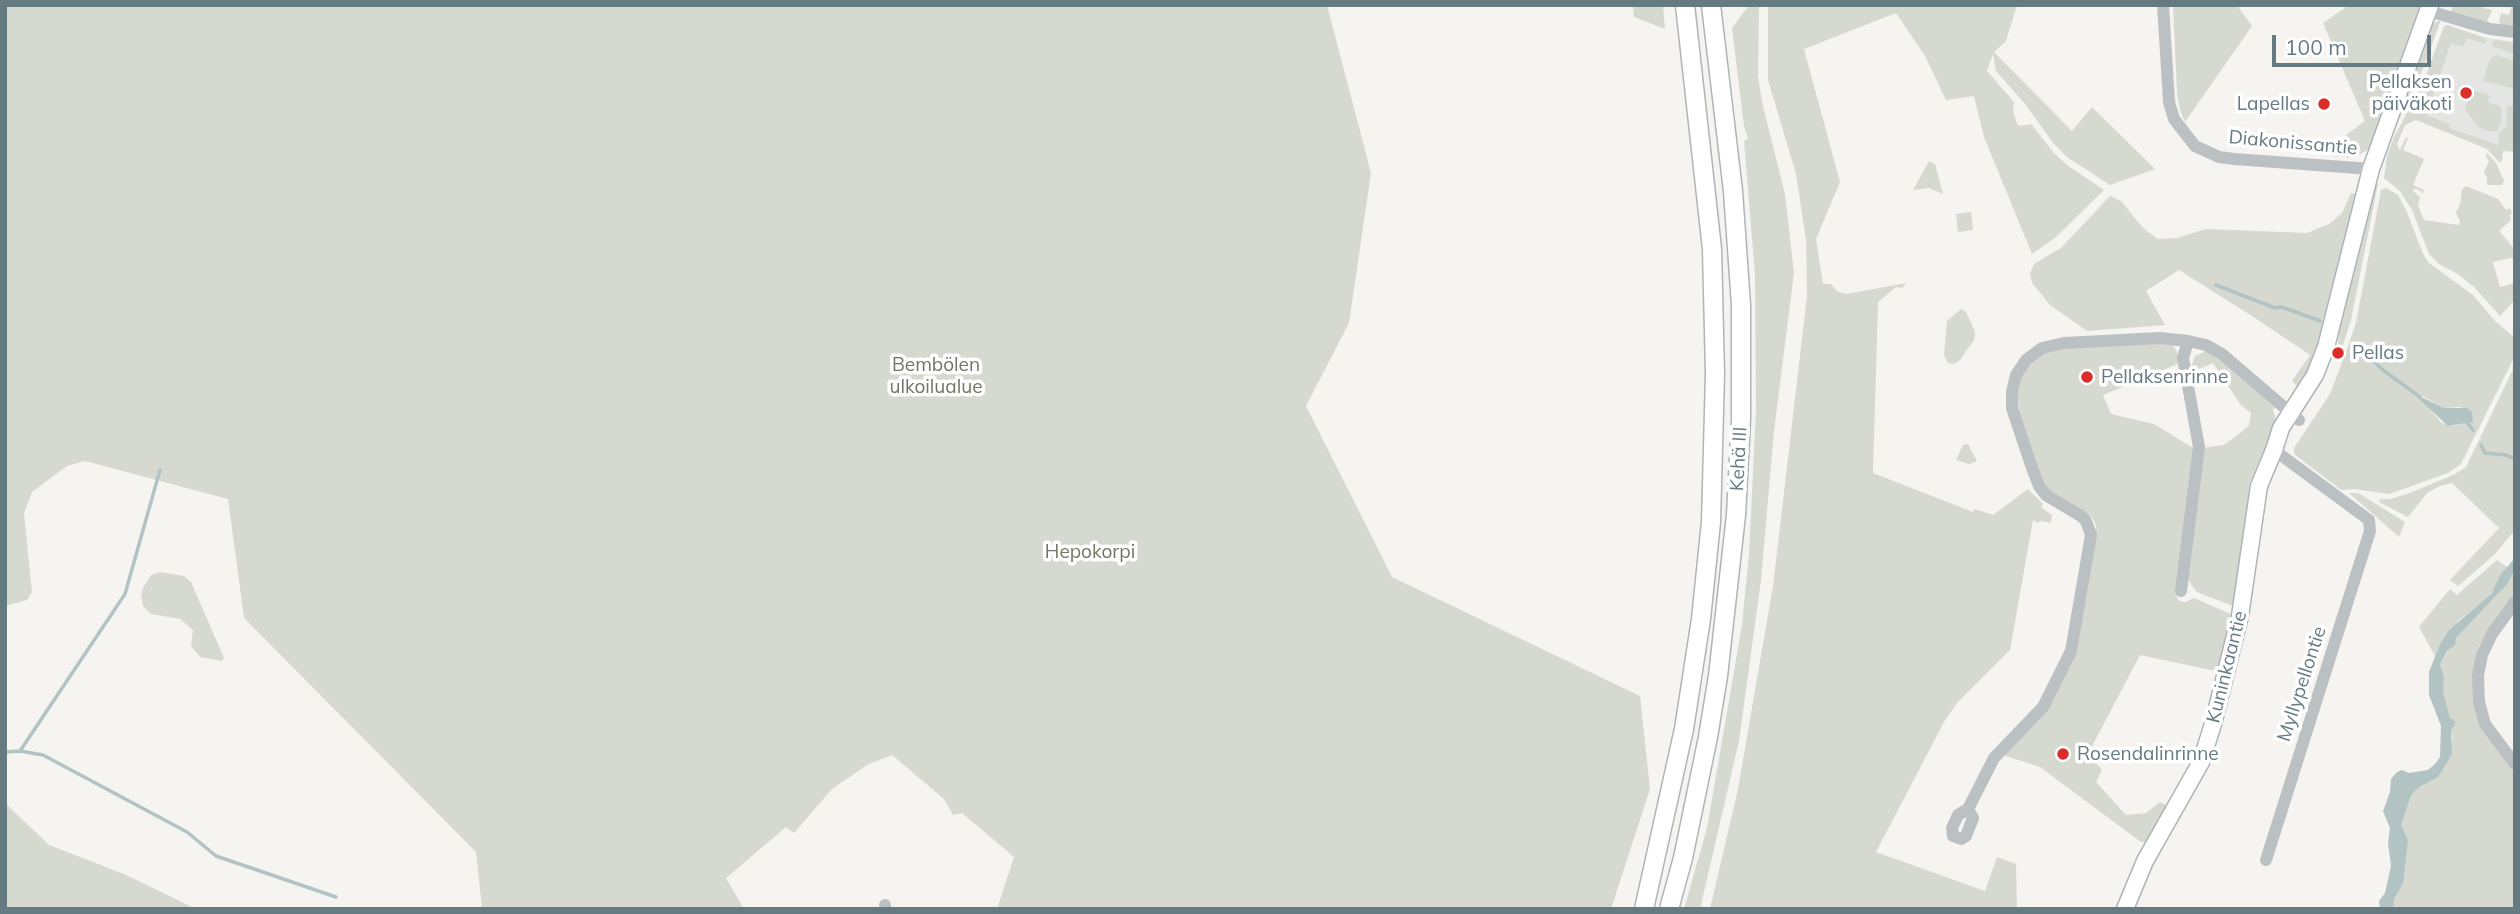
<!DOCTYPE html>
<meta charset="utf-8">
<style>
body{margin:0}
#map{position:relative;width:2520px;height:914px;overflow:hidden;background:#f5f4f1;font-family:Mulish,sans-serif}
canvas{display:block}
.frame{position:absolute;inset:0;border:7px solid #657a81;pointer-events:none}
.scale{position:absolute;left:2272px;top:35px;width:159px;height:32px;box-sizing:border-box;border:4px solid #657a81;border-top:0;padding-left:9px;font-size:21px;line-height:24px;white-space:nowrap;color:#657a81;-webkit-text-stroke:5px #fff;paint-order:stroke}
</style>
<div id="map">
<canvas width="2520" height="914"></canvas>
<div class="frame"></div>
<div class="scale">100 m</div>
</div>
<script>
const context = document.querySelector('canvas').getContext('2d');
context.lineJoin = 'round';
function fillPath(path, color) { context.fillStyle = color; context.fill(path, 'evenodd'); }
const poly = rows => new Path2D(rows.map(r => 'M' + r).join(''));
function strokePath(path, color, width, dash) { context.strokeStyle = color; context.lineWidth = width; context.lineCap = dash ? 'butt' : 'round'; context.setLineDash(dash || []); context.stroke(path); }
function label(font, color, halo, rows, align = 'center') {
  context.font = font + ' Mulish,sans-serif'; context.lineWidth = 7; context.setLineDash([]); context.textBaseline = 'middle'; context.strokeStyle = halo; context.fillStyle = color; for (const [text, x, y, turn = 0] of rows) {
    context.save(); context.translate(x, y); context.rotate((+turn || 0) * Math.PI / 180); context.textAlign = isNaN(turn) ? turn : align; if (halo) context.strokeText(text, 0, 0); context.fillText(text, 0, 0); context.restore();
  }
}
fillPath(poly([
 [2447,25,2476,36,2515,42,2515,149,2488,147,2404,115,2423,84,2444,26]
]), '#e5e5e4');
fillPath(poly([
 [5,5,1327,5,1371,173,1349,323,1306,406,1392,577,1640,696,1650,789,1611,909,997,909,1014,857,962,813,953,815,944,799,892,755,867,765,832,789,794,833,786,827,726,878,744,909,482,909,476,852,244,618,228,499,85,461,67,466,32,492,24,513,32,592,27,600,5,606],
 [1633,5,1663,5,1665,29,1634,17],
 [1749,5,1759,5,1758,77,1763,106,1785,194,1794,273,1774,431,1761,580,1739,741,1700,909,1684,909,1707,828,1742,625,1749,554,1756,410,1755,275,1744,141,1748,139,1744,126,1732,28],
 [1768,5,2017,5,2006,41,1994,52,2072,131,2092,107,2155,169,2110,185,2067,157,2054,144,2025,104,1996,71,1993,54,1987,71,2014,102,2013,111,2017,124,2020,126,2031,124,2054,153,2067,165,2104,190,2055,238,2032,254,1984,137,1974,96,1946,100,1925,56,1896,13,1804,49,1840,182,1816,239,1823,284,1831,284,1837,291,1846,294,1907,283,1902,288,1896,287,1878,302,1873,473,1973,512,1975,509,1993,515,2028,489,2043,504,2041,507,2052,515,2051,523,2041,521,2038,523,2033,520,2010,650,1957,703,1944,722,1876,852,1985,891,1997,857,2016,864,2017,909,1710,909,1738,789,1773,586,1807,296,1806,240,1796,174,1768,80],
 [2173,5,2237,5,2252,26,2185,122,2180,110,2177,93],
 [2349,5,2426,5,2372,150,2367,150,2354,158,2330,156,2334,144,2365,121,2323,23],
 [2453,5,2484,5,2483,8,2492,10,2487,22,2451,12],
 [2512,5,2515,5,2515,28,2500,24,2499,21,2501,13,2509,15],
 [2441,20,2417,85,2401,107,2429,25],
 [2447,25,2486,38,2485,44,2467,38,2463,47,2451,43,2426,115,2450,124,2449,128,2498,145,2499,133,2506,127,2507,108,2508,106,2515,106,2515,152,2503,151,2502,161,2499,162,2487,149,2416,120,2405,125,2397,144,2400,150,2406,137,2408,138,2403,150,2424,159,2413,185,2424,190,2423,193,2415,188,2413,191,2420,197,2418,206,2424,220,2459,225,2460,221,2456,213,2460,204,2462,189,2466,186,2498,199,2506,210,2510,208,2512,213,2510,215,2511,220,2499,231,2512,246,2515,257,2493,262,2500,287,2515,283,2515,300,2500,316,2474,287,2458,274,2439,264,2429,254,2412,210,2400,191,2384,178,2387,156,2394,137,2423,84,2444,26],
 [2493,40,2515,42,2515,54,2492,46],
 [2496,55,2515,61,2515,89,2483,81,2490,59],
 [2471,90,2490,95,2488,102,2500,106,2502,113,2501,123,2497,131,2487,131,2479,127,2465,110],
 [2487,153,2496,163,2501,174,2504,181,2502,185,2487,185,2487,177,2484,173,2489,160,2486,158],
 [1929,161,1935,164,1943,194,1929,188,1913,190],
 [2371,184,2378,184,2351,320,2343,345,2338,344,2339,326],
 [2386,188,2398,195,2406,210,2423,254,2429,263,2473,295,2494,320,2515,338,2515,356,2461,464,2448,473,2389,494,2354,489,2341,490,2294,454,2294,448,2330,394,2345,355,2356,323,2381,190],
 [2418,396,2422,396,2444,408,2461,407,2466,423,2453,426,2442,423],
 [2351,193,2355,194,2353,216,2320,347,2301,390,2292,381,2310,355,2252,316,2179,270,2146,291,2165,325,2087,331,2050,305,2032,283,2030,274,2034,264,2061,248,2110,196,2121,201,2143,228,2158,239,2177,238,2206,229,2307,233,2329,224,2342,213],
 [1971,212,1973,230,1958,232,1956,214],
 [1961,309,1966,312,1972,325,1975,333,1974,340,1960,360,1954,364,1948,363,1944,355,1947,321],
 [2171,342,2177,352,2180,363,2103,395,2111,414,2154,424,2195,449,2177,597,2179,601,2186,602,2194,598,2235,616,2220,672,2140,655,2088,754,2102,770,2096,782,2126,815,2146,813,2160,802,2170,807,2149,841,2141,842,2040,767,2003,755,2045,713,2077,651,2093,557,2096,526,2092,517,2054,496,2043,483,2020,415,2017,395,2021,378,2027,364,2040,354,2058,347],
 [2207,351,2213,353,2275,407,2273,410,2276,419,2275,424,2249,484,2246,546,2238,608,2197,592,2188,580,2202,448,2224,445,2249,426,2251,413,2240,404,2213,363,2189,373,2195,356],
 [2515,365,2515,530,2494,555,2458,586,2450,580,2499,528,2452,483,2440,486,2427,493,2408,517,2379,502,2380,499,2390,499,2410,493,2455,474,2466,467],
 [1968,444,1977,461,1969,464,1956,460,1963,445],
 [2349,493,2358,493,2405,522,2399,537],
 [2497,560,2507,567,2500,575,2496,588,2481,603,2459,620,2440,644,2435,656,2419,627,2450,589,2457,595],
 [2515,570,2515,599,2479,646,2477,713,2515,758,2515,909,2392,909,2398,829,2409,792,2438,774,2452,740,2450,718,2442,692,2440,665,2454,640,2508,582],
 [160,572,184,576,191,582,224,658,221,661,200,657,191,646,193,630,180,619,151,614,143,606,141,594,144,586,151,575],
 [5,803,49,845,124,874,196,909,5,909]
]), '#d5d9d0');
fillPath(poly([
 [2419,396,2444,408,2467,408,2472,412,2473,422,2448,426,2418,398],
 [2515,558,2515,570,2507,584,2456,638,2455,645,2447,651,2440,665,2444,677,2443,692,2450,718,2456,722,2451,731,2452,754,2438,777,2419,787,2411,795,2401,825,2408,840,2403,883,2394,899,2393,909,2380,909,2379,901,2385,893,2391,866,2388,843,2390,828,2383,811,2390,792,2391,779,2397,772,2402,770,2409,773,2428,770,2435,764,2440,757,2441,726,2429,695,2429,672,2440,644,2449,630,2492,593,2500,575]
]), '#b2c3c4');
strokePath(poly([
 [2216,285,2275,308,2282,307,2320,321],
 [2354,343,2383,370,2420,397],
 [2466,421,2473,430],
 [2481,445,2485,453,2506,455,2515,459],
 [20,751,125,594,160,470],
 [5,752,20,751,43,755,187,832,216,856,336,897]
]), '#b2c3c4', 3.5);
const major = poly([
 [2125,909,2145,861,2201,762,2213,724,2240,616,2259,486,2274,450,2281,428,2315,375,2326,347,2371,169,2430,5]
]);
const highway = poly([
 [1644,909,1684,729,1701,619,1711,522,1715,374,1712,249,1685,5],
 [1669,909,1683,858,1708,737,1718,676,1736,515,1741,419,1741,305,1733,191,1711,5]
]);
strokePath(major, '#adb4b6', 19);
strokePath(highway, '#afb4b6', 21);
strokePath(poly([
 [2163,5,2169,102,2174,119,2195,146,2219,157,2234,159,2371,169],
 [2429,11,2490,29,2515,32],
 [2181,591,2199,447,2183,358,2188,341],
 [2515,602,2492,634,2482,655,2478,675,2479,702,2485,724,2515,764],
 [1968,809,1973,818,1966,836,1961,839,1953,836,1952,828,1958,815,1968,809,1994,758,2043,707,2071,651,2091,535,2086,521,2081,516,2046,495,2039,486,2032,468,2012,408,2012,392,2016,375,2026,360,2042,348,2064,343,2160,338,2188,341,2206,345,2222,354,2299,420],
 [2266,860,2370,531,2369,520,2274,450],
 [885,909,885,905]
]), '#bbc1c3', 12);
strokePath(major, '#fff', 16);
strokePath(highway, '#fff', 18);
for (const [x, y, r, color] of [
 [2466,93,7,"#dc2c29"],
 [2324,104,7,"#dc2c29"],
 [2338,353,7,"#dc2c29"],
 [2087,377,7,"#dc2c29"],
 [2063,754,7,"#dc2c29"]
]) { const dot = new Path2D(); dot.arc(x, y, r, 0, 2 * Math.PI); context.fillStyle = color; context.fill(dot); strokePath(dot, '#fff', 2.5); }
label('19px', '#657a81', '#fff', [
 ["Pellaksen",2452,82,"right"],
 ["päiväkoti",2452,104,"right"],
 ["Lapellas",2310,104,"right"],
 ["Pellas",2352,353],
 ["Pellaksenrinne",2101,377],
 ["Rosendalinrinne",2077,754]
], 'left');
label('19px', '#657a81', '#fff', [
 ["Diakonissantie",2293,143,5],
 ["Kehä III",1739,459,-87],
 ["Kuninkaantie",2227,667,-76],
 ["Myllypellontie",2302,684,-72]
]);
label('19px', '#6c7863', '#fff', [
 ["Bembölen",936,365],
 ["ulkoilualue",936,387],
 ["Hepokorpi",1090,552]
]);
</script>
